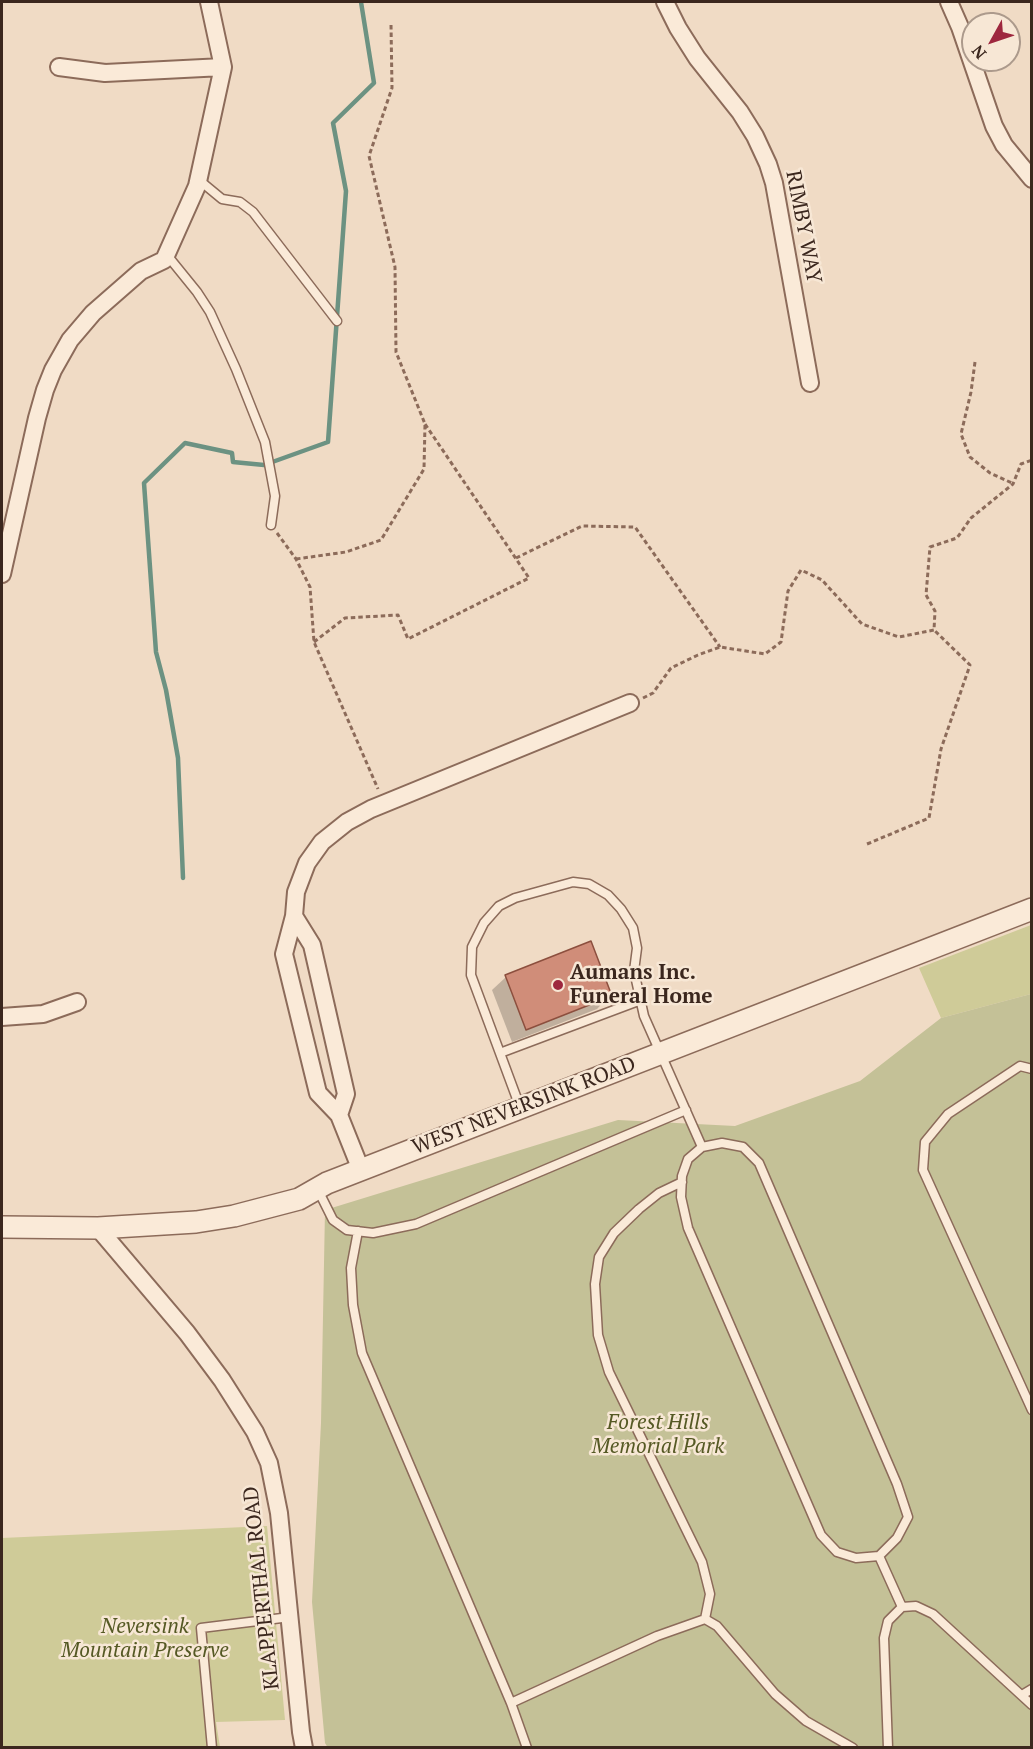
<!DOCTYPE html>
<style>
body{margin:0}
#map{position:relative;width:1033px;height:1749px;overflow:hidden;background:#f0dbc5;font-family:"PT Serif",serif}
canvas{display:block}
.frame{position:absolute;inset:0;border:3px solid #3b271e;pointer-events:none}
.north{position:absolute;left:961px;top:12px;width:60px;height:60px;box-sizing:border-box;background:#f7e7d5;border:2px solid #ac9a8c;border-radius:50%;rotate:230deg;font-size:16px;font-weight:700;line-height:24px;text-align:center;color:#3b271e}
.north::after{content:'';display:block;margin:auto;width:21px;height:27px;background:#9e273e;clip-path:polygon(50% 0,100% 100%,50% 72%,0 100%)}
</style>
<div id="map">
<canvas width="1033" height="1749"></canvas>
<div class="frame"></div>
<div class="north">N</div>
</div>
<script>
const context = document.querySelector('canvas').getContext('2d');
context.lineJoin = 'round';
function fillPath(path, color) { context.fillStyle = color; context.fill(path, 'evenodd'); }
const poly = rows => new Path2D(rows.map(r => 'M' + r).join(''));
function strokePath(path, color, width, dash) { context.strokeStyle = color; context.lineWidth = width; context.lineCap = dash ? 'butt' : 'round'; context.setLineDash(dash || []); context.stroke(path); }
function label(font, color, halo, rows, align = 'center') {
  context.font = font + ' "PT Serif",serif'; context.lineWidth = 5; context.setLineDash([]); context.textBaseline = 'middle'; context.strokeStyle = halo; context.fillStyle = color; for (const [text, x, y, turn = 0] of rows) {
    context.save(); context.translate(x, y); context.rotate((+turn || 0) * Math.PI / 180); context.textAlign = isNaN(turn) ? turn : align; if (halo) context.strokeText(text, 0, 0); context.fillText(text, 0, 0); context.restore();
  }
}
fillPath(poly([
 [1031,925,1031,994,941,1018,919,968],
 [267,1526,285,1720,216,1722,220,1747,2,1747,2,1538]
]), '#cfcb98');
fillPath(poly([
 [1031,994,1031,1747,328,1748,325,1743,312,1602,321,1423,325,1210,618,1120,735,1126,860,1081,941,1018]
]), '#c4c197');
fillPath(poly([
 [590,943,610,995,597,1009,512,1042,492,990,506,977]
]), '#0003');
strokePath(poly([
 [183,878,178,758,166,690,156,652,144,483,185,443,232,453,233,462,264,465,328,442,346,191,333,123,374,83,361,2]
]), '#6c9282', 4.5);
const building = poly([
 [591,941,612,996,526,1030,505,975,591,941]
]);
fillPath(building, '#d08d79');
strokePath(building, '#8c4f3e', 1.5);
const service = poly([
 [199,180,222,199,240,202,253,212,337,321],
 [167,255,197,292,210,312,236,369,265,442,275,496,271,525],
 [500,1053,641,1000],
 [1032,1069,1020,1066,948,1114,925,1142,923,1170,1032,1410],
 [520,1107,471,975,472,947,484,923,499,906,515,898,573,882,589,884,608,895,621,909,633,928,637,948,634,971,644,1016,702,1147],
 [722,1143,743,1147,759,1163,897,1484,908,1517,897,1538,879,1556,856,1558,837,1552,821,1535,688,1228,681,1197,682,1176,688,1159,702,1147,722,1143],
 [682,1182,659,1193,639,1209,614,1233,599,1257,595,1284,598,1335,609,1372,702,1562,710,1594,705,1619],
 [318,1190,333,1220,347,1230,373,1233,416,1224,686,1110],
 [358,1231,351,1268,353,1305,362,1353,511,1703,527,1748],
 [879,1556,902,1607],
 [1022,1695,1032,1689],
 [511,1703,657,1636,705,1619,717,1626,775,1694,806,1721,853,1748],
 [212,1748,201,1628,290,1617],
 [888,1748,884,1638,888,1621,902,1607,916,1606,933,1614,1032,1705]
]);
const minor = poly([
 [665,2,678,28,697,58,740,112,755,136,768,164,774,183,810,383],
 [949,2,960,27,994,126,1004,145,1032,179],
 [59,67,105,73,223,67],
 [2,574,37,418,45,390,53,370,70,340,93,313,141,271,164,260,197,186,223,67,209,2],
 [294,916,312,945,346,1094,339,1115,318,1093,284,954,294,916,296,892,307,863,322,842,347,822,371,809,630,703],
 [2,1017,43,1014,77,1002],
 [339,1115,361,1170],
 [98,1228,187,1333,222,1380,255,1432,269,1463,279,1513,301,1732,304,1748]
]);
const tertiary = poly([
 [2,1227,98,1228,196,1222,234,1216,299,1199,327,1183,1032,909]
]);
strokePath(service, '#8c6b5a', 11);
strokePath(minor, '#8c6b5a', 20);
strokePath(tertiary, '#8c6b5a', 24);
strokePath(poly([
 [975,362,971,392,961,434,970,457,990,473,1012,483],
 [277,533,296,559,310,587,314,642,378,789],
 [516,558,582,526,635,527,720,647],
 [296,559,346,552,381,540,424,469,425,424,396,352,395,267,369,156,392,88,391,24],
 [314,642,345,618,398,615,408,639,529,578,425,424],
 [643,698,653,693,671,668,698,655,720,647,765,654,781,642,788,591,801,570,822,580,862,624,899,637,934,630,935,611,926,595,930,547,957,538,971,518,1013,484,1021,464,1032,460],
 [867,844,929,818,941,749,970,665,934,630]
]), '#8c6b5a', 3, [4.5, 3]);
strokePath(service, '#faead8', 8);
strokePath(minor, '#faead8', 16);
strokePath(tertiary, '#faead8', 21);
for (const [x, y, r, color] of [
 [558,985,6,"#9e273e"]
]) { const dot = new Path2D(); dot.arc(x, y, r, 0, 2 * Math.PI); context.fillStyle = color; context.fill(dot); strokePath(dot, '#f7e7d5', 2); }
label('21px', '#3b271e', '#f7e7d5', [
 ["RIMBY WAY",803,227,79],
 ["WEST NEVERSINK ROAD",524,1106,-21],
 ["KLAPPERTHAL ROAD",262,1588,-96]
]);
label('bold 21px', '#3b271e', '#f7e7d5', [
 ["Aumans Inc.",570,973],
 ["Funeral Home",570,997]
], 'left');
label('italic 21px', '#555924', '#f7e7d5', [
 ["Forest Hills",658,1423],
 ["Memorial Park",658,1447],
 ["Neversink",145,1627],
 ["Mountain Preserve",145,1651]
]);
</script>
